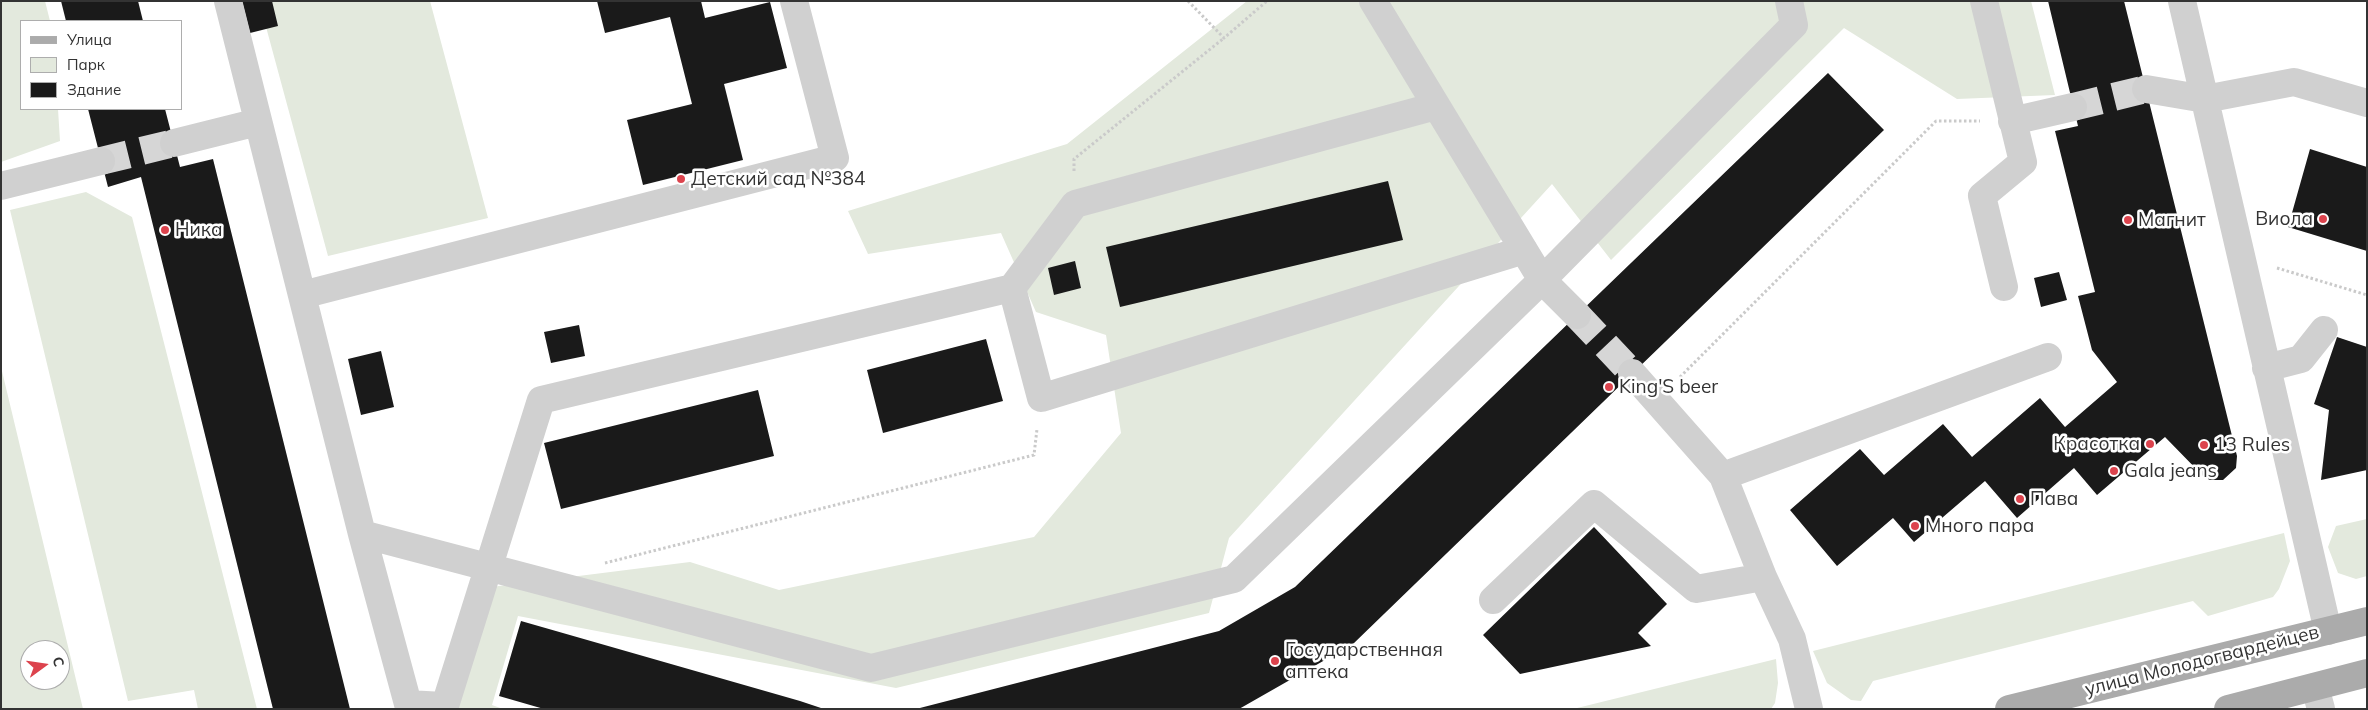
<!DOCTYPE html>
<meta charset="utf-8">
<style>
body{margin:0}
#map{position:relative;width:2368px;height:710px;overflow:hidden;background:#fff;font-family:Mulish,sans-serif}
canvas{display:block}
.frame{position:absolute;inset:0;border:2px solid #333;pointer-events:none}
.legend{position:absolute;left:20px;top:20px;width:162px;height:90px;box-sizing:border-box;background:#fff;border:1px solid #adadad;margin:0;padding:6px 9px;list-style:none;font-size:15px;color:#333}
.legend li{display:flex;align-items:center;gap:10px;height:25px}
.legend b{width:25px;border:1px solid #adadad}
.north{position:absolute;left:20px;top:640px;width:50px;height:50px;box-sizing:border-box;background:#fff;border:1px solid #adadad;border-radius:50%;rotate:76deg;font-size:14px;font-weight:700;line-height:20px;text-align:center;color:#333}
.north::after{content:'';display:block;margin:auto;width:18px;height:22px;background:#dc434d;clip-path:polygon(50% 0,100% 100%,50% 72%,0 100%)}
</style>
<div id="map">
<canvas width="2368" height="710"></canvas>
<div class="frame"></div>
<ul class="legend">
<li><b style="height:6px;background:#ababab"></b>Улица</li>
<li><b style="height:14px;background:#e3e9dd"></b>Парк</li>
<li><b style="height:14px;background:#1a1a1a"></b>Здание</li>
</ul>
<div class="north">С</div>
</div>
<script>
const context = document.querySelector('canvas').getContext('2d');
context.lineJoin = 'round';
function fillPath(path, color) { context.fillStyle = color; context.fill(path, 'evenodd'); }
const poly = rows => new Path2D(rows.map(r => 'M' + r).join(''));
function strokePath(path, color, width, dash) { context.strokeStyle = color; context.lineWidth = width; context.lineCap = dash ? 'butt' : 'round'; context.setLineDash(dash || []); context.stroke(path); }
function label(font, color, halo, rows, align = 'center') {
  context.font = font + ' Mulish,sans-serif'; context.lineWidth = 5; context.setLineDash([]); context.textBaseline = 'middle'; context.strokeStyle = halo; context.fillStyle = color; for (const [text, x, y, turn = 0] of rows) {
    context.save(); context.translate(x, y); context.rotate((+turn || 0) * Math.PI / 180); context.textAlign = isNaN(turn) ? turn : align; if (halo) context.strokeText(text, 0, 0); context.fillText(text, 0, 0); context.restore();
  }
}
fillPath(poly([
 [1,1,45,1,50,21,21,21,21,109,58,109,60,141,1,162],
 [259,1,430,1,488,218,328,256],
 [1247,1,2031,1,2055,95,1957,99,1844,28,1611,260,1552,184,1229,538,1209,613,896,688,518,616,492,705,503,709,455,709,491,587,690,562,779,590,1034,537,1121,433,1106,335,1036,312,1001,233,868,254,848,211,1067,144],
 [86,192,132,217,257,709,198,709,194,690,128,701,10,210],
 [1,367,83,709,1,709],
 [30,650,60,650,60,680,30,680],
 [2367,519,2367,576,2356,579,2338,573,2328,547,2336,526],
 [2284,533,2290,561,2279,589,2273,597,2208,616,2193,601,1873,681,1861,701,1851,700,1827,683,1813,651],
 [1776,659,1778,683,1775,703,1771,709,1573,709]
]), '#e3e9dd');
fillPath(poly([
 [61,1,138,1,143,21,66,21],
 [242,1,272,1,278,26,250,33],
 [597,1,701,1,705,18,770,2,787,68,724,84,743,160,643,185,627,120,692,104,670,17,605,33],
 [2048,1,2124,1,2237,456,2236,468,2223,480,2210,480,2204,477,2165,437,2097,495,2074,468,2017,518,1985,481,1914,542,1893,518,1837,566,1790,510,1860,449,1884,475,1943,424,1972,457,2040,398,2065,427,2117,382,2092,350,2078,296,2095,292,2055,131,2078,126],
 [1828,73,1884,130,1353,644,1239,709,916,709,1219,631,1295,587],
 [88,109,165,109,180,167,213,159,350,709,273,709,141,177,108,187],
 [2310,149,2367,167,2367,251,2288,227],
 [1388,181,1403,240,1120,307,1106,247],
 [1075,261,1081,288,1054,295,1048,268],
 [2059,272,2067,300,2041,307,2034,278],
 [579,325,585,356,551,363,544,332],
 [2337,337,2367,347,2367,470,2321,480,2329,410,2314,404],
 [986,339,1003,401,883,433,867,370],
 [381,351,394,407,361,415,348,359],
 [758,390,774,456,561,509,544,443],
 [1594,527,1667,604,1638,633,1651,646,1520,674,1483,635],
 [521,621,800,701,824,709,544,709,499,696]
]), '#1a1a1a');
strokePath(poly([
 [2073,107,2146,89],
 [101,161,174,143],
 [1577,315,1632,373]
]), '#d6d6d6', 28, [28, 14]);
strokePath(poly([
 [1188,1,1224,38,1267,1],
 [1074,171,1074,159,1224,38],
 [2277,268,2367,295],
 [1680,377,1936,121,1980,121],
 [605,563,1034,455,1037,429]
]), '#cacaca', 3, [2.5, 2.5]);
strokePath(poly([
 [228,1,362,534,871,668,1234,579,1542,280,1794,25,1789,1],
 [1373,1,1542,280,1577,315],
 [1984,1,2023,162,1982,196,2004,287],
 [2182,1,2328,631],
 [2146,89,2205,99,2294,82,2367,103],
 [2012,121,2073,107],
 [174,143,258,122],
 [1,186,101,161],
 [1012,288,1041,398,1524,250],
 [302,295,835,158,794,1],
 [2266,368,2301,359,2324,330],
 [1632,373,1723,476],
 [362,534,408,704,443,706],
 [1493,600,1594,504,1696,589,1763,577],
 [2315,687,2321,709],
 [444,709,541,400,1012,288,1075,204,1436,106],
 [1809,709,1792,639,1763,577,1723,476,2048,357]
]), '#d0d0d0', 28);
strokePath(poly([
 [2009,709,2367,621],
 [2228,709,2367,673]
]), '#ababab', 28);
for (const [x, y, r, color] of [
 [681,179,5,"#dc434d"],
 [2323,219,5,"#dc434d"],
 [2128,220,5,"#dc434d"],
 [165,230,5,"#dc434d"],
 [1609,387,5,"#dc434d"],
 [2150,444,5,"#dc434d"],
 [2204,445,5,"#dc434d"],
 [2114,471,5,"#dc434d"],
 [2020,499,5,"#dc434d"],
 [1915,526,5,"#dc434d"],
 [1275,661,5,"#dc434d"]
]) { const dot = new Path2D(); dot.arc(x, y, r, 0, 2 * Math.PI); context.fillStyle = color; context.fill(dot); strokePath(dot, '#fff', 2); }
label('19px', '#333', '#fff', [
 ["Детский сад №384",691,179],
 ["Виола",2313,219,"right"],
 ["Магнит",2138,220],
 ["Ника",175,230],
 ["King'S beer",1619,387],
 ["Красотка",2140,444,"right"],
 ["13 Rules",2214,445],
 ["Gala jeans",2124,471],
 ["Пава",2030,499],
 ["Много пара",1925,526],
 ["Государственная",1285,650],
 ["аптека",1285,672]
], 'left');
label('19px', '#333', '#fff', [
 ["улица Молодогвардейцев",2202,661,-14]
]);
</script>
